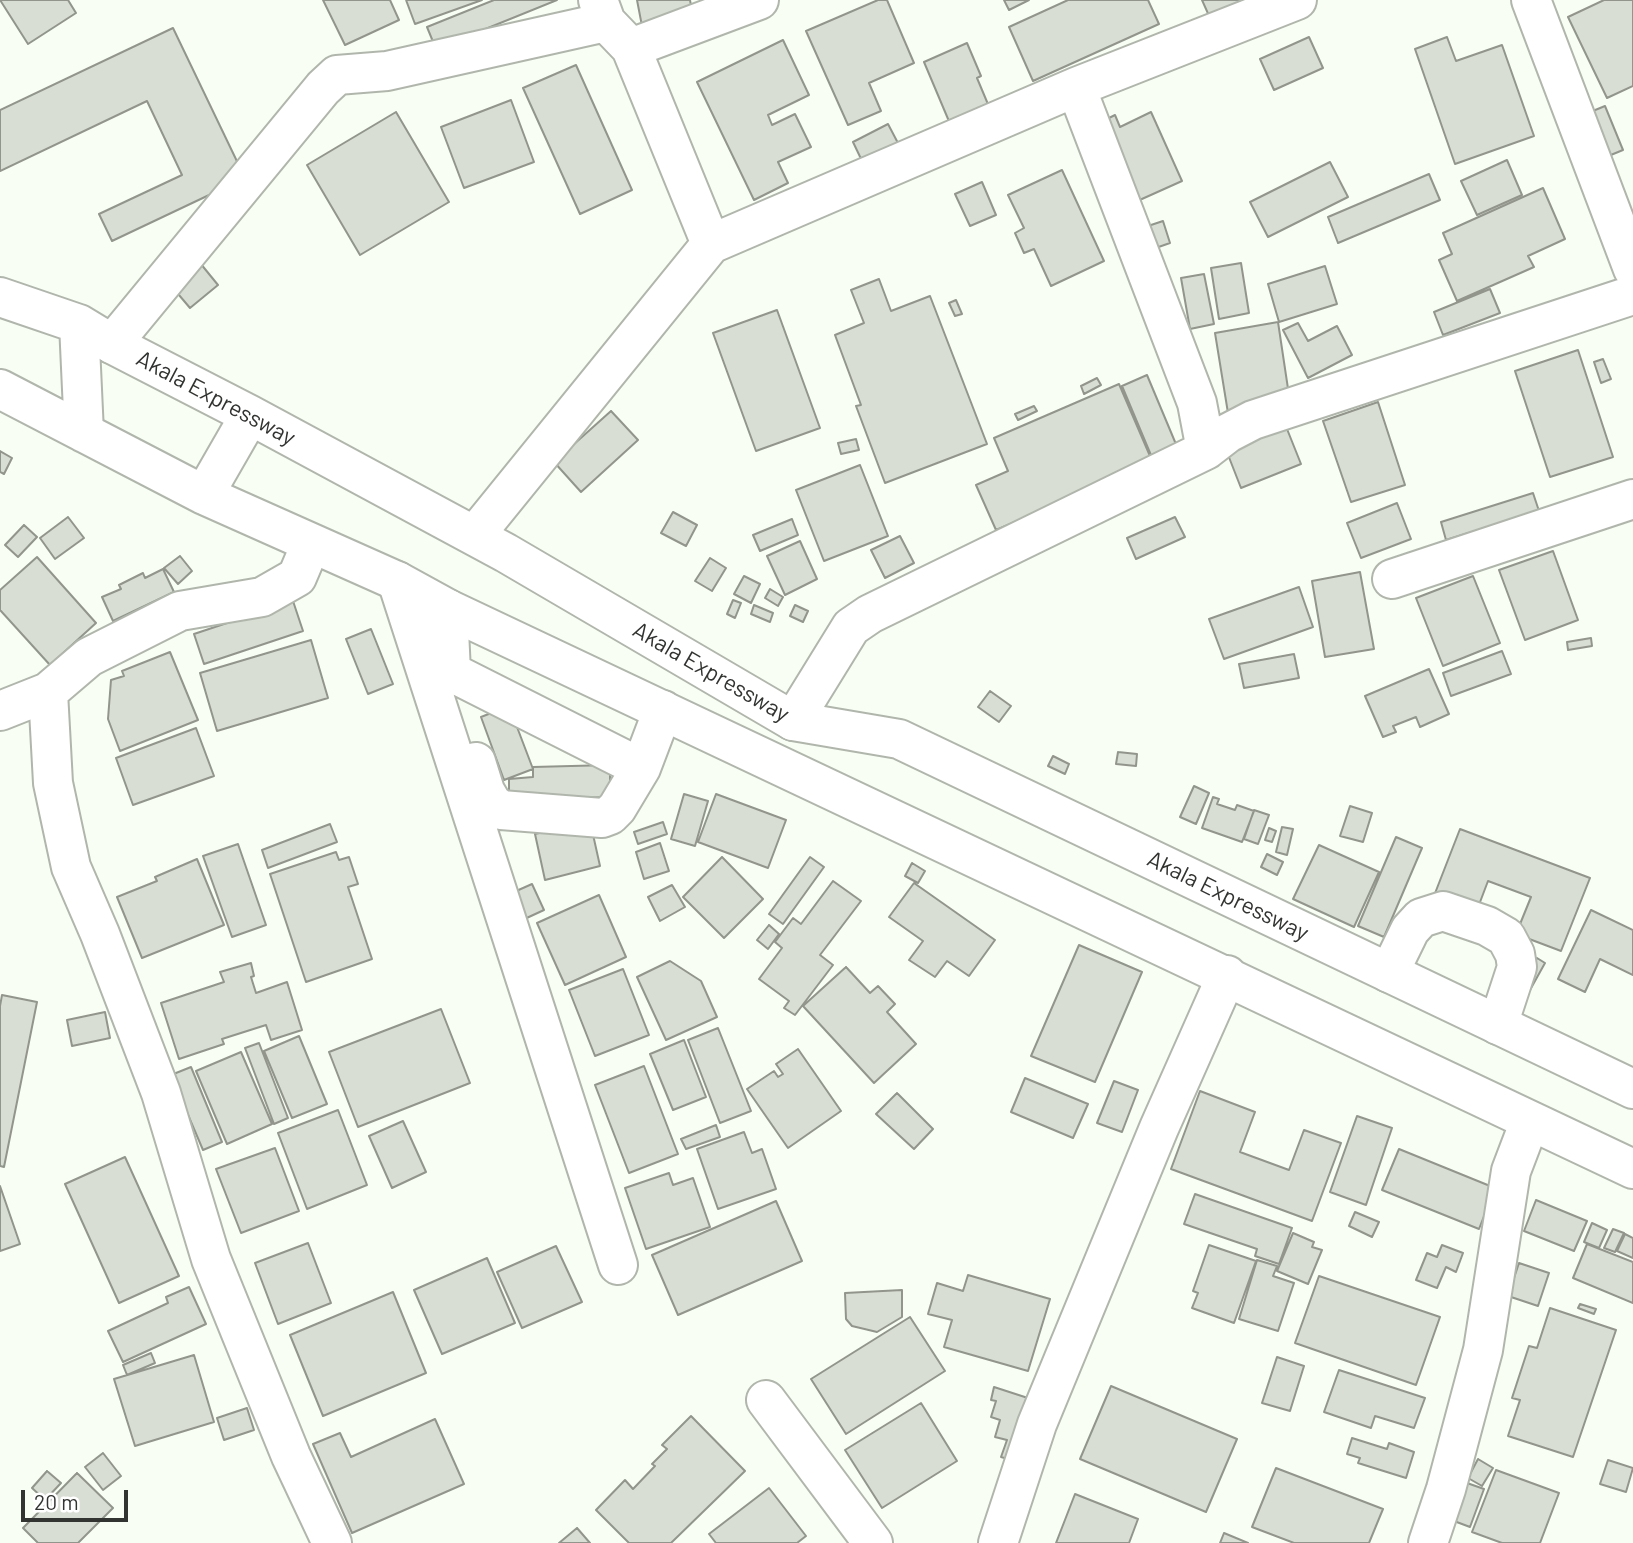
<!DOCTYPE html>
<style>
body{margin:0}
#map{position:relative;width:1633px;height:1543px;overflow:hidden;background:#f9fef4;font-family:Barlow,sans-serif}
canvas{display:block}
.scale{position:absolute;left:21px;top:1490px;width:107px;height:32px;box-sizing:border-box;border:4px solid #323431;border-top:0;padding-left:9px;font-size:21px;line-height:24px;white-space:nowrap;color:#323431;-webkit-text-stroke:5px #fff;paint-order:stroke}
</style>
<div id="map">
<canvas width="1633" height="1543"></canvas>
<div class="scale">20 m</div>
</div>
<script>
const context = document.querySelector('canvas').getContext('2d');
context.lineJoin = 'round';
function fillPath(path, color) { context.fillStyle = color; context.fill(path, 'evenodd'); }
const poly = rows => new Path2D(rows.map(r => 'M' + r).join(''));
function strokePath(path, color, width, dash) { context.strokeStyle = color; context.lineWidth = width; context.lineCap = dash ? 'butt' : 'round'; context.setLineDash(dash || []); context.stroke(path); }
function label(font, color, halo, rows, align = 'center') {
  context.font = font + ' Barlow,sans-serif'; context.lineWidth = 5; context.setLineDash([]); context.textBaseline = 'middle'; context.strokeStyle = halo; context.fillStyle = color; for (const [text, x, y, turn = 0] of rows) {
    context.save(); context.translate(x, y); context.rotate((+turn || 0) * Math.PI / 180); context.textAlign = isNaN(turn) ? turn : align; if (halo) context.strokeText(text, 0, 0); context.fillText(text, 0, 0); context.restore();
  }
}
const building = poly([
 [0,0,68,0,76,13,28,44,0,0],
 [323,0,390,0,399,20,345,45,323,0],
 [406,0,482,0,415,24,406,0],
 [494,0,557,0,436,49,427,27,494,0],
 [637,0,690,0,693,16,642,26,637,0],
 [878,0,887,0,914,63,869,83,881,111,848,125,806,31,878,0],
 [1004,0,1029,0,1009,10,1004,0],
 [1068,0,1148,0,1159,24,1033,81,1009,27,1068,0],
 [1202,0,1247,0,1210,18,1202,0],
 [1604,0,1633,0,1633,86,1607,98,1568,17,1604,0],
 [173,28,245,178,112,241,99,214,182,175,147,101,0,171,0,110,173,28],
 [1309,37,1323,68,1274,90,1260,59,1309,37],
 [1447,37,1456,61,1502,45,1534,136,1455,164,1415,49,1447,37],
 [783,40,809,95,768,115,772,125,795,114,811,147,778,162,788,183,754,200,697,82,783,40],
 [967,43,981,76,977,78,990,109,951,126,924,62,967,43],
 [576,65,632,190,580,214,523,88,576,65],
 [511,100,534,162,464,188,441,127,511,100],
 [1605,106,1623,150,1601,159,1583,115,1605,106],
 [396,112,449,202,360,255,307,165,396,112],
 [1151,112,1182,181,1133,203,1097,124,1115,115,1120,127,1151,112],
 [888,124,899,145,863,163,853,142,888,124],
 [1507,160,1522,195,1477,215,1461,181,1507,160],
 [1330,162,1348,197,1268,237,1250,202,1330,162],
 [1062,170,1104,261,1051,286,1034,249,1024,253,1015,233,1024,228,1008,195,1062,170],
 [1429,174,1440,200,1338,243,1328,217,1429,174],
 [982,182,996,215,970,226,955,194,982,182],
 [1543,188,1565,239,1528,256,1534,267,1457,301,1439,260,1452,254,1443,233,1543,188],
 [1163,221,1170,243,1150,250,1142,228,1163,221],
 [196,258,218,285,190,308,168,282,196,258],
 [1241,263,1249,313,1219,319,1211,268,1241,263],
 [1325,266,1337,304,1279,322,1268,284,1325,266],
 [1204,274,1214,324,1190,329,1181,278,1204,274],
 [879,279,891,311,930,296,987,444,885,483,856,406,861,405,835,335,864,323,851,290,879,279],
 [1490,289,1500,313,1443,335,1434,312,1490,289],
 [956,300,962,314,955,316,949,303,956,300],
 [777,310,820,428,756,451,713,333,777,310],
 [1278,322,1290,402,1228,413,1215,333,1278,322],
 [1298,323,1308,341,1337,326,1352,355,1308,378,1283,330,1298,323],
 [1578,350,1613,457,1550,477,1515,371,1578,350],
 [1603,359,1611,379,1601,383,1594,362,1603,359],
 [1147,375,1178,449,1153,460,1122,386,1147,375],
 [1097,378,1101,385,1084,394,1081,386,1097,378],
 [1119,384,1153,463,996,530,976,485,1008,471,994,438,1119,384],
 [1378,402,1405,485,1351,502,1323,421,1378,402],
 [1034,406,1037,411,1018,420,1015,414,1034,406],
 [611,411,638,440,581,492,554,462,611,411],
 [1283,419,1301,464,1241,488,1223,442,1283,419],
 [856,439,859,450,841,454,838,443,856,439],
 [0,451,12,458,4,474,0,472,0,451],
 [860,465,888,536,824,561,796,490,860,465],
 [1533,493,1539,511,1446,540,1441,522,1533,493],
 [1397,503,1411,539,1361,558,1347,523,1397,503],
 [673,512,697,525,686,546,661,533,673,512],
 [68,517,84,538,55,559,40,538,68,517],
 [1175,517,1185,537,1136,559,1127,538,1175,517],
 [792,519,798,535,760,551,753,535,792,519],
 [24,525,37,537,18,557,5,545,24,525],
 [900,536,914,563,885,578,871,550,900,536],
 [800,541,817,579,785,595,767,556,800,541],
 [1553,551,1578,620,1525,640,1499,570,1553,551],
 [180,556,192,571,178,584,164,568,180,556],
 [37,557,96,623,50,665,0,610,0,590,37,557],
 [710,558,726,568,712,591,695,581,710,558],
 [163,569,174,592,113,621,102,597,121,589,119,585,143,573,145,578,163,569],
 [1360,572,1374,649,1325,657,1312,581,1360,572],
 [744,576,760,584,751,603,734,594,744,576],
 [1473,576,1500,643,1443,666,1416,598,1473,576],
 [1299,587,1313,627,1224,659,1209,619,1299,587],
 [770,589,783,597,778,606,765,598,770,589],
 [733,600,741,603,735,618,727,614,733,600],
 [293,601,303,631,204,664,194,634,293,601],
 [754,605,773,613,770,622,751,614,754,605],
 [795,605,808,611,803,622,790,616,795,605],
 [371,629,393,684,368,694,346,639,371,629],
 [1591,638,1592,646,1568,650,1567,642,1591,638],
 [311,640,328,698,217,731,200,673,311,640],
 [1502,651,1511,674,1451,696,1443,673,1502,651],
 [170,652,198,720,120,751,108,719,111,680,124,676,122,671,170,652],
 [1294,654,1299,678,1244,688,1239,664,1294,654],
 [1429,669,1449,714,1420,727,1416,717,1393,726,1396,732,1383,737,1365,696,1429,669],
 [990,691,1011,706,999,722,978,707,990,691],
 [509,706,533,769,504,780,481,717,509,706],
 [196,728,214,776,133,805,116,758,196,728],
 [1118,752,1137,754,1136,766,1116,764,1118,752],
 [1053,756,1069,764,1065,774,1048,766,1053,756],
 [610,765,610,797,509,800,509,779,533,777,533,767,610,765],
 [1194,786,1209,793,1196,824,1180,817,1194,786],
 [684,794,708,801,695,846,671,839,684,794],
 [716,794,786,820,768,868,698,842,716,794],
 [1213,797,1219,799,1217,804,1235,810,1237,805,1254,811,1242,842,1202,828,1213,797],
 [1350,806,1372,813,1363,842,1340,836,1350,806],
 [1254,810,1269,815,1258,844,1244,839,1254,810],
 [590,821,600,866,545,880,535,834,590,821],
 [663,822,667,834,638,844,634,832,663,822],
 [330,824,337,842,268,868,262,850,330,824],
 [1282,827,1293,829,1287,855,1276,852,1282,827],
 [1269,828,1276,831,1272,842,1265,840,1269,828],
 [1460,829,1590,878,1561,951,1516,934,1531,897,1488,881,1474,918,1432,901,1460,829],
 [1396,837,1422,848,1384,937,1358,926,1396,837],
 [660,843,669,871,644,879,636,852,660,843],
 [238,844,266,925,232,937,203,856,238,844],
 [1319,845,1379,872,1354,927,1293,899,1319,845],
 [336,852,339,860,349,857,358,884,348,887,372,959,306,982,270,874,336,852],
 [1267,854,1283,862,1277,875,1261,867,1267,854],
 [722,857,763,899,724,938,683,897,722,857],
 [810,857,824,867,783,924,769,914,810,857],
 [197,859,224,925,142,958,117,897,157,881,155,877,197,859],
 [912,863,925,871,918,883,905,876,912,863],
 [833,881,861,901,820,955,833,965,795,1015,784,1008,789,1001,759,979,782,948,775,942,793,918,801,924,833,881],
 [914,883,995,940,969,976,947,961,935,977,909,960,923,941,889,917,914,883],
 [532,884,544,910,518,922,505,896,532,884],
 [672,885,685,907,660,921,648,897,672,885],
 [599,895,626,957,565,985,537,923,599,895],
 [1591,910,1633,930,1633,975,1600,959,1585,992,1558,979,1591,910],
 [769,925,779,934,768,949,757,940,769,925],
 [1079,945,1142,972,1095,1082,1031,1056,1079,945],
 [1537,958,1545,963,1525,999,1516,994,1537,958],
 [670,961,701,981,717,1017,666,1040,637,977,670,961],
 [251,963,254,976,251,977,256,993,287,982,302,1030,271,1040,266,1025,222,1039,224,1044,179,1059,161,1003,224,982,220,972,251,963],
 [846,967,870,993,878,986,895,1004,887,1012,916,1044,874,1083,803,1006,846,967],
 [623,969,649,1035,595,1056,569,990,623,969],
 [2,995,37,1002,4,1167,0,1166,0,1006,2,995],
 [441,1009,470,1083,358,1127,329,1052,441,1009],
 [105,1012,110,1038,72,1046,67,1020,105,1012],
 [718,1028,751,1111,720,1123,688,1040,718,1028],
 [299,1036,327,1104,292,1118,264,1051,299,1036],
 [684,1040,706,1097,673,1110,650,1054,684,1040],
 [259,1043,288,1118,274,1124,245,1048,259,1043],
 [798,1049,841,1111,788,1148,747,1089,774,1071,778,1077,783,1074,776,1064,798,1049],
 [241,1052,272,1124,227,1144,196,1071,241,1052],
 [644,1066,678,1154,629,1173,595,1085,644,1066],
 [191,1067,222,1142,203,1150,171,1075,191,1067],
 [1025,1078,1088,1104,1073,1138,1011,1112,1025,1078],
 [1114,1081,1138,1090,1122,1132,1097,1123,1114,1081],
 [1200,1091,1255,1112,1240,1152,1289,1170,1304,1130,1341,1143,1312,1221,1171,1169,1200,1091],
 [897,1093,933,1129,914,1149,876,1114,897,1093],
 [338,1110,367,1185,307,1209,278,1133,338,1110],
 [1357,1116,1392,1128,1366,1205,1330,1192,1357,1116],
 [403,1121,426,1172,392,1188,369,1136,403,1121],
 [716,1125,720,1137,686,1149,681,1139,716,1125],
 [744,1132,752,1153,762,1149,776,1189,718,1209,697,1149,744,1132],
 [275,1148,299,1211,241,1233,216,1169,275,1148],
 [1399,1149,1495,1188,1479,1229,1382,1190,1399,1149],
 [125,1157,179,1276,119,1303,65,1184,125,1157],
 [669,1173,673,1185,693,1178,710,1227,646,1249,625,1188,669,1173],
 [0,1186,20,1244,0,1251,0,1186],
 [1195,1194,1292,1228,1279,1264,1255,1256,1257,1249,1184,1224,1195,1194],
 [1536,1200,1587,1221,1574,1251,1524,1231,1536,1200],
 [776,1201,802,1261,678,1315,652,1255,776,1201],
 [1355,1212,1379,1222,1372,1237,1349,1226,1355,1212],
 [1592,1223,1607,1230,1599,1248,1584,1242,1592,1223],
 [1613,1229,1624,1233,1615,1252,1604,1248,1613,1229],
 [1293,1233,1314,1242,1312,1247,1322,1250,1308,1284,1277,1271,1293,1233],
 [1625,1234,1633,1238,1633,1258,1617,1251,1625,1234],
 [308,1243,331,1303,278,1324,255,1263,308,1243],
 [1587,1244,1633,1262,1633,1303,1573,1278,1587,1244],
 [1209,1245,1256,1261,1234,1323,1192,1308,1198,1293,1193,1291,1209,1245],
 [1442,1245,1463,1253,1456,1272,1446,1267,1437,1288,1416,1280,1427,1253,1437,1257,1442,1245],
 [556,1246,582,1302,522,1328,497,1272,556,1246],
 [487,1258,515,1323,442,1354,414,1290,487,1258],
 [1257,1260,1277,1266,1273,1276,1294,1283,1278,1331,1239,1319,1257,1260],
 [1519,1263,1549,1273,1538,1306,1508,1296,1519,1263],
 [968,1275,1050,1299,1028,1371,944,1347,952,1320,928,1314,937,1283,963,1291,968,1275],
 [1319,1276,1440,1317,1416,1385,1295,1343,1319,1276],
 [189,1287,206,1324,123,1362,108,1331,168,1303,166,1297,189,1287],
 [902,1290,902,1317,877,1332,852,1326,846,1319,845,1293,902,1290],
 [393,1292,426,1373,323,1416,290,1335,393,1292],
 [1580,1304,1596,1309,1594,1314,1578,1308,1580,1304],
 [1550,1308,1616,1330,1573,1457,1508,1436,1520,1400,1512,1398,1529,1346,1537,1348,1550,1308],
 [910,1317,945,1371,846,1434,811,1379,910,1317],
 [151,1353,155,1363,127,1375,123,1365,151,1353],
 [194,1355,214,1422,135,1446,114,1379,194,1355],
 [1277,1357,1304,1366,1290,1411,1262,1403,1277,1357],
 [1339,1370,1425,1398,1414,1428,1375,1416,1371,1428,1324,1412,1339,1370],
 [1111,1386,1237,1439,1206,1512,1080,1459,1111,1386],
 [994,1387,1034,1400,1015,1461,1001,1457,1007,1440,995,1437,1000,1420,991,1417,996,1401,991,1400,994,1387],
 [921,1403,957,1461,882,1508,845,1450,921,1403],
 [247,1408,254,1430,224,1440,217,1418,247,1408],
 [691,1416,745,1471,671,1543,629,1543,596,1510,625,1480,633,1489,655,1466,652,1464,667,1449,662,1445,691,1416],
 [435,1419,464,1484,352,1533,313,1444,340,1433,351,1457,435,1419],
 [1352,1438,1387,1449,1389,1443,1414,1452,1406,1478,1358,1463,1360,1458,1347,1454,1352,1438],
 [103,1453,121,1476,103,1490,85,1467,103,1453],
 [1478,1459,1493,1468,1482,1486,1468,1478,1478,1459],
 [1608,1460,1633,1468,1626,1492,1600,1484,1608,1460],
 [1276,1468,1383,1509,1369,1543,1294,1543,1252,1527,1276,1468],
 [1496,1470,1559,1493,1540,1543,1502,1543,1472,1532,1496,1470],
 [47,1471,61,1483,45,1500,32,1488,47,1471],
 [77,1473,113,1508,78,1543,38,1543,23,1528,77,1473],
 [1467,1483,1484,1489,1470,1527,1454,1521,1467,1483],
 [769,1488,806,1536,797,1543,716,1543,709,1534,769,1488],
 [1075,1494,1138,1519,1129,1543,1056,1543,1075,1494],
 [577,1528,590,1543,559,1543,577,1528],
 [1224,1533,1248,1543,1220,1543,1224,1533]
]);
fillPath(building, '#d9ded4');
strokePath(building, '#91958c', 2);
const minor = poly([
 [598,0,606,22,631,48,711,244,1076,87,1297,0],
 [1531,0,1633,269],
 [631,48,759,0],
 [1076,87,1197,403,1206,450,1228,433,1253,420,1633,295],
 [112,344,323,88,337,75,387,71,606,22],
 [475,535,711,244],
 [1392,579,1633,499],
 [397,581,618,1265],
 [448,609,451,672,641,768,663,710],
 [48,692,53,783,71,867,100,934,161,1093,211,1259,291,1456,332,1543],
 [0,711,48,692,89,657,180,611,262,597,297,577,311,544],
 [793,721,851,627,870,614,1206,450],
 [476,762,485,791,492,803,501,810,602,818,610,815,617,808,641,768],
 [1389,973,1410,930,1421,918,1443,911,1487,926,1506,937,1515,954,1517,967,1498,1025],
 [766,1400,873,1543],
 [998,1543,1037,1424,1159,1128,1227,975],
 [1428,1543,1446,1489,1483,1350,1511,1171,1530,1121]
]);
const major = poly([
 [0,297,79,324,112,344,250,415,506,553,793,721,899,739,1633,1089],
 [79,324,84,433],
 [0,389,204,495,397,581,448,609,1633,1169],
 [204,495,250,415]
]);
strokePath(minor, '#b1b6ac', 42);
strokePath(major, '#b1b6ac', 42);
strokePath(minor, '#fff', 38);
strokePath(major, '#fff', 38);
label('23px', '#323431', '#fff', [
 ["Akala Expressway",216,398,28],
 ["Akala Expressway",711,672,30],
 ["Akala Expressway",1228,896,26]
]);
</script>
